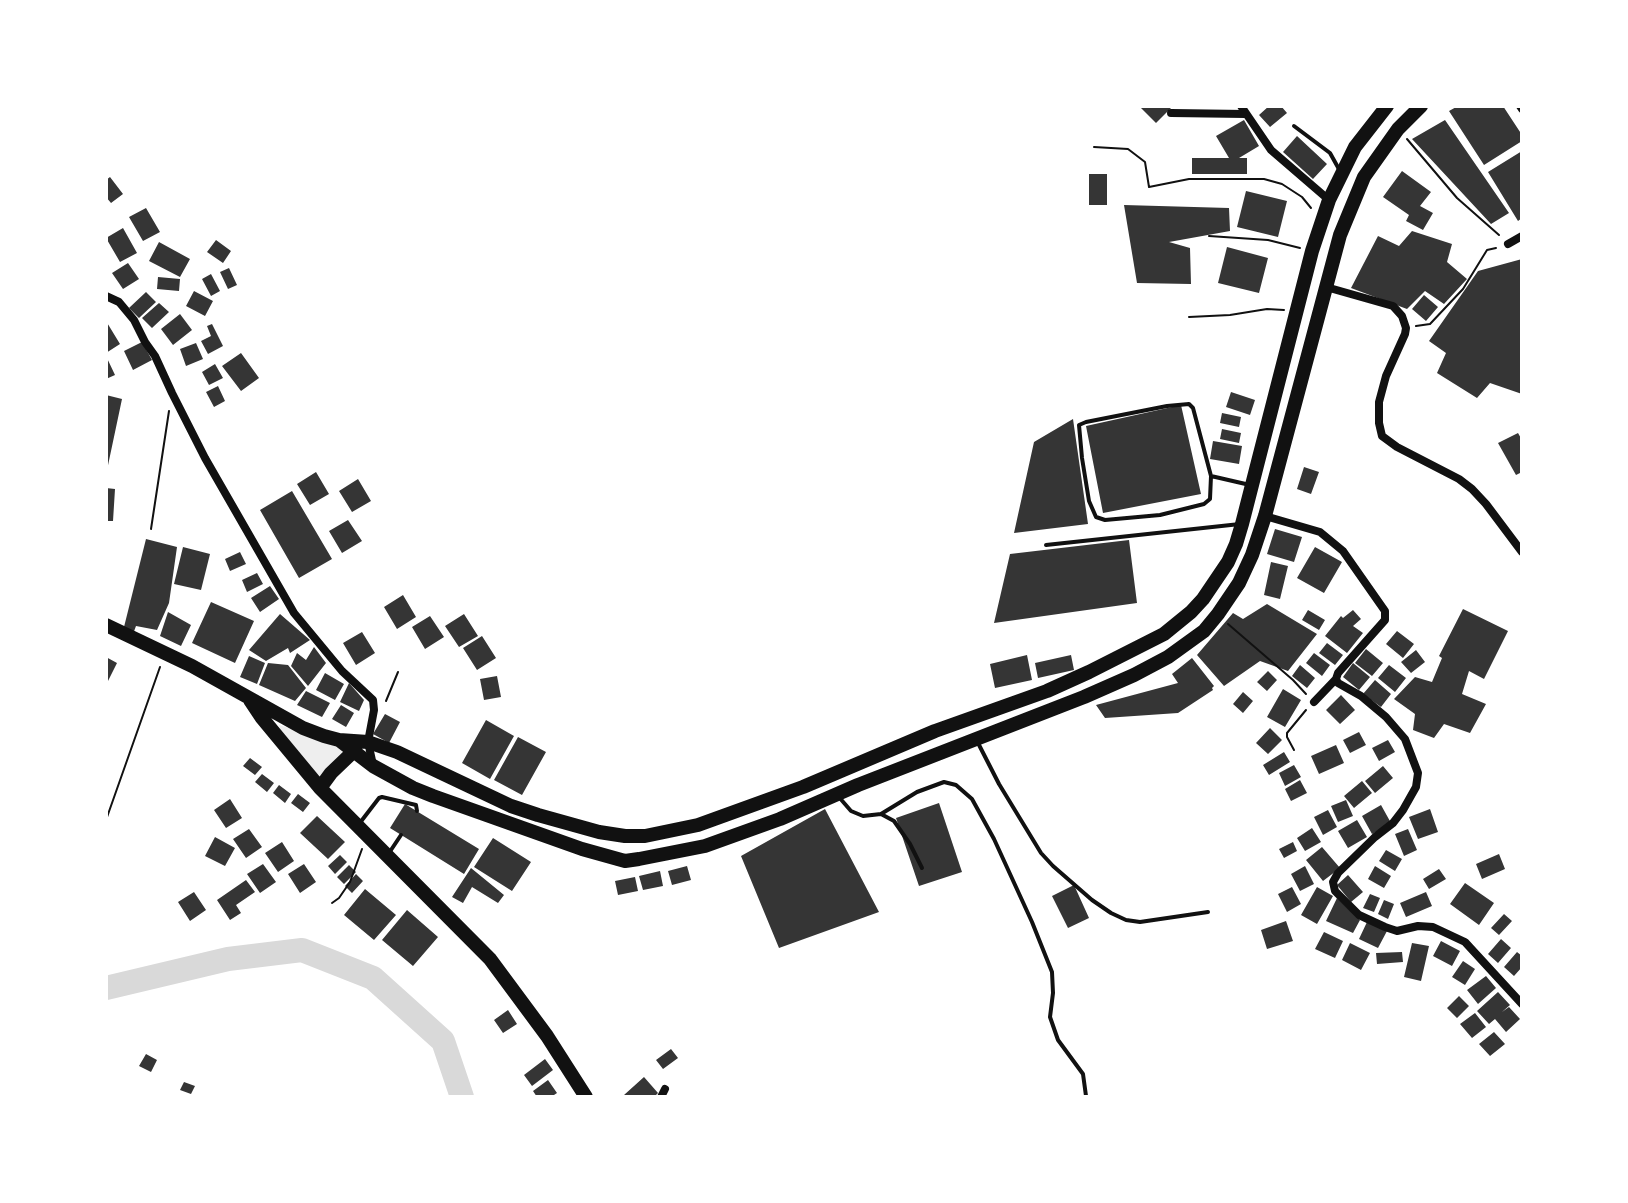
<!DOCTYPE html>
<style>
body{margin:0}
#map{position:relative;width:1628px;height:1203px;overflow:hidden;background:#fff;font-family:"Public Sans",sans-serif}
canvas{display:block}
.frame{position:absolute;inset:0;border:108px solid #fff;pointer-events:none}
</style>
<div id="map">
<canvas width="1628" height="1203"></canvas>
<div class="frame"></div>
</div>
<script>
const context = document.querySelector('canvas').getContext('2d');
context.lineJoin = 'round';
function fillPath(path, color) { context.fillStyle = color; context.fill(path, 'evenodd'); }
const poly = rows => new Path2D(rows.map(r => 'M' + r).join(''));
function strokePath(path, color, width, dash) { context.strokeStyle = color; context.lineWidth = width; context.lineCap = dash ? 'butt' : 'round'; context.setLineDash(dash || []); context.stroke(path); }
fillPath(poly([
 [279,725,337,743,350,752,321,784,284,741]
]), '#eee');
strokePath(poly([
 [106,988,228,959,302,950,373,978,443,1041,462,1097]
]), '#d9d9d9', 24);
fillPath(poly([
 [1139,106,1173,106,1156,123],
 [1269,106,1281,106,1287,113,1270,127,1259,115],
 [1458,106,1503,106,1522,135,1522,141,1484,165,1449,111],
 [1244,120,1259,146,1239,158,1247,158,1247,174,1192,174,1192,158,1229,158,1216,136],
 [1445,120,1509,213,1491,224,1412,139],
 [1297,136,1327,164,1313,179,1283,152],
 [1522,151,1522,218,1518,221,1488,172],
 [1402,171,1431,192,1420,206,1433,213,1423,230,1406,221,1409,215,1383,197],
 [1089,174,1107,174,1107,205,1089,205],
 [110,177,123,194,111,203,106,197,106,180],
 [1246,191,1287,201,1278,237,1237,227],
 [1124,205,1229,208,1230,231,1169,242,1190,248,1191,284,1137,283],
 [146,208,160,232,143,241,129,217],
 [123,228,137,253,120,262,106,238],
 [1412,231,1452,244,1447,262,1467,279,1444,304,1425,291,1407,309,1351,288,1378,236,1399,246],
 [216,240,231,251,223,263,207,252],
 [159,242,190,259,180,277,149,261],
 [1227,247,1268,258,1259,293,1218,283],
 [1522,259,1522,394,1490,383,1477,398,1437,373,1446,353,1429,341,1478,271],
 [128,263,139,279,123,289,112,273],
 [229,268,237,285,228,289,220,272],
 [211,274,220,291,211,296,202,279],
 [158,277,180,279,179,291,157,289],
 [194,291,213,301,205,316,186,306],
 [146,292,156,302,139,318,129,308],
 [1424,295,1438,307,1426,321,1412,309],
 [159,303,169,312,152,328,142,318],
 [180,314,192,330,173,345,161,329],
 [106,321,120,344,106,353],
 [212,324,223,346,208,354,201,341,211,336,207,326],
 [142,342,152,360,133,370,124,351],
 [196,343,203,359,186,366,180,349],
 [241,353,259,378,241,391,222,366],
 [106,356,115,375,106,379],
 [215,364,223,378,209,385,202,372],
 [218,386,225,401,214,407,206,392],
 [1231,392,1255,400,1250,415,1226,407],
 [106,395,122,399,107,470,106,470],
 [1181,405,1201,494,1103,513,1086,426],
 [1222,413,1241,417,1239,427,1220,423],
 [1073,419,1088,524,1014,533,1034,442],
 [1222,429,1241,433,1239,443,1220,439],
 [1518,433,1522,440,1522,472,1516,475,1498,443],
 [1213,441,1242,446,1239,464,1210,459],
 [1304,467,1319,472,1311,494,1297,489],
 [316,472,329,494,310,505,297,484],
 [358,479,371,501,352,512,339,491],
 [106,488,115,489,113,521,106,521],
 [292,491,332,559,299,578,260,510],
 [348,520,362,541,342,553,329,531],
 [1275,529,1302,537,1294,562,1267,554],
 [146,539,177,547,169,603,157,630,136,626,133,634,123,631],
 [1129,540,1137,603,994,623,1010,554],
 [183,547,210,554,201,590,174,584],
 [1315,547,1342,562,1324,593,1297,578],
 [240,552,246,564,230,571,225,559],
 [1271,562,1288,566,1280,599,1264,595],
 [257,573,263,584,247,592,242,580],
 [270,586,279,599,260,612,251,598],
 [403,595,416,617,397,629,384,607],
 [211,602,254,621,235,663,192,643],
 [1267,604,1317,634,1288,671,1260,661,1224,686,1197,655,1233,613,1243,619],
 [1463,609,1508,631,1484,679,1469,671,1462,694,1486,704,1470,733,1444,724,1434,738,1413,730,1415,714,1394,699,1415,677,1432,682,1442,658,1439,656],
 [1308,610,1325,620,1319,630,1302,620],
 [1353,610,1361,619,1353,626,1363,633,1347,653,1325,636,1341,616,1343,618],
 [168,612,191,625,181,646,160,636],
 [280,614,310,640,290,653,288,648,266,661,249,650],
 [464,614,478,636,459,647,445,626],
 [430,616,444,637,425,649,412,627],
 [1397,631,1414,644,1403,658,1386,644],
 [362,632,375,653,356,665,343,643],
 [482,636,496,658,477,670,463,648],
 [1327,643,1343,655,1335,665,1319,653],
 [314,647,326,663,308,686,291,666,297,653,306,660],
 [1366,649,1383,663,1372,676,1355,663],
 [1416,650,1425,662,1411,673,1401,662],
 [1314,653,1330,665,1322,676,1306,663],
 [1027,655,1032,680,995,688,990,664],
 [1071,655,1074,670,1038,678,1035,663],
 [249,656,265,663,257,684,240,677],
 [106,657,117,663,106,685],
 [1192,658,1214,686,1212,688,1213,690,1178,713,1105,718,1096,705,1178,683,1172,674],
 [268,663,288,665,306,688,295,701,259,685],
 [1353,663,1370,677,1359,690,1343,677],
 [1300,665,1315,678,1307,688,1292,676],
 [1389,665,1406,678,1395,692,1378,678],
 [1268,671,1277,680,1267,691,1257,682],
 [325,673,344,684,335,700,316,690],
 [497,676,501,697,484,700,480,679],
 [1375,680,1391,694,1381,707,1363,694],
 [349,683,364,700,359,711,340,702],
 [1283,689,1301,700,1285,727,1267,717],
 [306,691,330,703,322,717,297,705],
 [1243,692,1253,701,1243,713,1233,704],
 [1341,695,1355,710,1340,724,1326,710],
 [341,705,354,713,346,727,332,719],
 [385,714,400,722,389,743,373,734],
 [486,720,514,736,490,779,462,763],
 [1270,728,1282,740,1268,754,1256,743],
 [1359,732,1366,745,1350,753,1343,740],
 [518,737,546,752,522,795,494,780],
 [1388,740,1395,752,1379,761,1372,748],
 [1336,745,1344,763,1319,774,1311,756],
 [1284,752,1290,762,1269,775,1263,765],
 [250,758,262,767,255,775,243,766],
 [1294,765,1301,777,1285,786,1279,773],
 [1383,766,1393,778,1375,793,1365,781],
 [262,774,274,783,267,792,255,782],
 [1300,780,1307,793,1291,801,1285,789],
 [1362,781,1372,793,1354,808,1344,796],
 [279,785,291,794,285,803,273,793],
 [298,794,310,803,303,812,291,803],
 [230,799,242,818,226,828,214,810],
 [1346,800,1353,816,1338,822,1331,806],
 [939,803,962,872,919,886,896,818],
 [405,804,479,849,464,874,390,828],
 [1381,805,1391,823,1372,834,1362,816],
 [825,809,879,912,779,948,741,856],
 [1430,809,1438,832,1418,839,1409,817],
 [1328,810,1337,827,1323,835,1314,817],
 [317,816,345,842,328,859,300,833],
 [1357,820,1367,837,1348,848,1338,831],
 [1312,828,1321,842,1305,851,1297,838],
 [249,829,262,847,246,858,233,839],
 [1408,829,1417,850,1404,856,1395,834],
 [215,837,235,848,225,866,205,856],
 [493,838,531,862,512,891,474,867],
 [282,842,294,861,278,872,265,853],
 [1293,842,1297,851,1284,858,1279,849],
 [1322,847,1340,868,1323,881,1306,860],
 [1386,850,1402,859,1395,871,1379,861],
 [1499,854,1505,869,1482,879,1476,864],
 [340,855,347,862,335,874,328,866],
 [263,864,276,882,260,893,247,874],
 [304,864,316,882,300,893,288,874],
 [349,865,356,872,344,884,337,877],
 [687,866,691,880,672,885,668,871],
 [1305,866,1314,884,1300,891,1291,874],
 [1375,866,1391,876,1384,888,1368,879],
 [471,868,504,895,498,903,472,887,463,903,452,897],
 [1439,869,1446,879,1429,889,1423,879],
 [660,871,663,886,643,890,639,876],
 [356,874,363,881,352,893,345,886],
 [1348,875,1363,892,1351,902,1337,885],
 [635,877,638,891,618,895,615,881],
 [246,880,255,892,236,905,241,913,230,920,217,900],
 [1465,883,1494,903,1479,925,1450,904],
 [1074,885,1089,918,1068,928,1052,896],
 [1292,887,1301,904,1287,912,1278,894],
 [1317,887,1333,896,1317,924,1301,915],
 [365,889,396,915,374,940,344,915],
 [194,892,206,910,190,921,178,902],
 [1426,892,1432,906,1406,917,1400,903],
 [1370,894,1380,898,1374,912,1363,908],
 [1337,898,1360,920,1353,933,1326,921],
 [1384,900,1394,904,1388,919,1378,914],
 [407,910,438,937,413,966,382,940],
 [1504,914,1512,921,1499,935,1491,928],
 [1286,921,1293,941,1267,949,1261,930],
 [1367,922,1387,931,1378,948,1359,939],
 [1324,932,1343,941,1335,958,1315,949],
 [1501,939,1511,948,1498,963,1488,954],
 [1441,941,1460,951,1452,966,1433,956],
 [1350,943,1370,953,1361,970,1342,960],
 [1412,943,1429,946,1421,981,1404,977],
 [1402,952,1403,962,1377,964,1376,953],
 [1517,952,1522,956,1522,967,1514,976,1504,967],
 [1463,961,1475,969,1465,985,1452,977],
 [1486,976,1496,988,1478,1004,1467,990],
 [1498,992,1510,1005,1502,1012,1509,1007,1520,1019,1506,1032,1495,1019,1489,1024,1477,1011],
 [1459,996,1469,1006,1457,1018,1447,1008],
 [508,1010,517,1024,503,1033,494,1020],
 [1475,1013,1486,1027,1472,1038,1460,1024],
 [1494,1032,1505,1044,1490,1056,1479,1044],
 [671,1049,678,1058,663,1069,656,1060],
 [146,1054,157,1060,151,1072,139,1066],
 [545,1059,553,1070,532,1086,524,1075],
 [644,1077,658,1093,654,1097,625,1097,624,1095],
 [548,1080,557,1093,551,1097,537,1097,533,1091],
 [184,1082,195,1086,191,1094,180,1090]
]), '#353535');
strokePath(poly([
 [1407,139,1457,198,1499,235],
 [1094,147,1128,149,1145,162,1149,187,1189,179,1264,179,1282,184,1302,197,1311,208],
 [1209,236,1268,240,1300,248],
 [1189,317,1230,315,1267,309,1284,310],
 [1416,326,1430,324,1463,289,1487,250,1496,248],
 [151,529,169,411],
 [1228,624,1293,680,1306,694],
 [386,701,398,672],
 [1294,750,1287,737,1287,733,1306,710],
 [106,820,160,667],
 [332,903,339,898,350,882,362,849]
]), '#111', 2);
strokePath(poly([
 [1294,126,1330,153,1340,171],
 [1211,476,1193,408,1189,404,1167,406,1086,422,1079,425,1082,458,1089,501,1096,517,1105,520,1160,515,1204,504,1210,499,1211,476,1250,485],
 [1046,545,1240,524],
 [977,741,999,784,1041,853,1053,866,1092,900,1111,913,1126,920,1140,922,1208,912],
 [838,796,851,811,863,816,881,814,894,821,910,844,922,868],
 [881,814,917,792,944,782,956,785,972,799,994,839,1032,922,1052,972,1053,993,1050,1017,1058,1040,1083,1074,1086,1096],
 [359,824,379,798,382,797,416,805,417,811],
 [389,853,401,835]
]), '#111', 4);
strokePath(poly([
 [1241,106,1271,150,1329,200],
 [1520,106,1522,109],
 [1171,113,1246,114],
 [1508,244,1522,236],
 [1326,287,1393,306,1402,316,1406,328,1405,334,1386,376,1379,402,1379,423,1382,436,1397,447,1459,479,1472,489,1486,504,1522,552],
 [106,296,119,302,134,320,145,342,155,356,172,393,205,458,294,613,342,671,373,700,374,710,368,742,373,765],
 [1265,516,1320,532,1343,551,1385,611,1385,620,1338,673,1336,679,1338,683,1361,696,1386,717,1405,739,1418,773,1416,787,1403,810,1393,823,1375,837,1338,873,1333,882,1335,891,1359,915,1385,927,1397,931,1418,926,1433,927,1465,942,1522,1004],
 [1314,702,1336,679],
 [661,1097,665,1089]
]), '#111', 8);
strokePath(poly([
 [106,625,192,666,303,728,324,736,339,740,368,742,397,752,511,806,538,815,599,832,625,836,645,836,698,825,803,787,935,731,1047,691,1089,672,1164,634,1191,612,1203,599,1228,562,1236,544,1242,524,1312,251,1329,200,1355,147,1387,106],
 [250,700,262,718,320,788,490,959,547,1036,586,1097],
 [339,740,373,766,413,788,433,796,582,849,625,861,639,859,705,846,780,819,858,785,1084,697,1134,675,1168,657,1204,631,1218,614,1239,583,1252,555,1265,516,1340,235,1364,177,1398,129,1421,106],
 [320,788,331,773,354,751]
]), '#111', 14);
</script>
